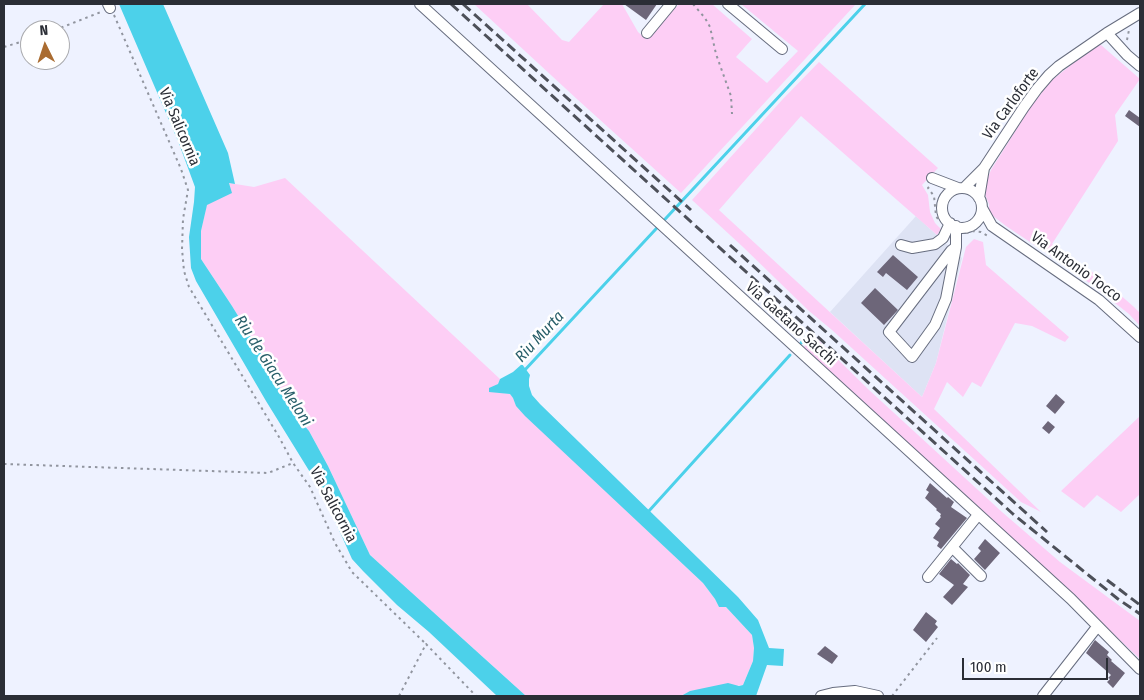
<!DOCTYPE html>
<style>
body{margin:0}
#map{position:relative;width:1144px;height:700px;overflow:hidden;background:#eef2ff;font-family:"Fira Sans Condensed",sans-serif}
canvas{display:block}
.frame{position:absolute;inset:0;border:5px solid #2b2e36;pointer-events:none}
.north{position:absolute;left:20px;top:20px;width:50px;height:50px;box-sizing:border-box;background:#fff;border:1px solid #aaabaf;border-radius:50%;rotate:356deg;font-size:14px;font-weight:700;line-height:20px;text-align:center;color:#2b2e36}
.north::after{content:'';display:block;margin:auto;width:18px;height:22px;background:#aa6c31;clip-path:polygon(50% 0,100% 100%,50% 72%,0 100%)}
.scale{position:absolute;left:962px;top:658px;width:146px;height:22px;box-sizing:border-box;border:2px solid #2b2e36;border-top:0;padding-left:6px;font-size:15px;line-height:18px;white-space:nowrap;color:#2b2e36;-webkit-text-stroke:4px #fff;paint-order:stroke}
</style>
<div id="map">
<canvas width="1144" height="700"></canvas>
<div class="frame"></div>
<div class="north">N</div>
<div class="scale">100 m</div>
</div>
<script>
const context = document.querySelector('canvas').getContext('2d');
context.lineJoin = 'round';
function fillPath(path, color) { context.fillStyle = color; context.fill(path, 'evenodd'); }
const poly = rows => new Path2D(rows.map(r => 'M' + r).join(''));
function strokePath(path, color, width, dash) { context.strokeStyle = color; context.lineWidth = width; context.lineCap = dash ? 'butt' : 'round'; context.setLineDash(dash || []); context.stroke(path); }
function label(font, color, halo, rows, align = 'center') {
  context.font = font + ' "Fira Sans Condensed",sans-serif'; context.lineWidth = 5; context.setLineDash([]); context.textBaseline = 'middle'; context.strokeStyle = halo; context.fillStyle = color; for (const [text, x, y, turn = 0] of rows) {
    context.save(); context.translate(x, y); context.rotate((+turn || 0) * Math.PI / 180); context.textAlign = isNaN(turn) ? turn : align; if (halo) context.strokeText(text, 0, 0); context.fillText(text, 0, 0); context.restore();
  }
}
fillPath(poly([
 [916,216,962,258,936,363,922,397,830,312]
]), '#dee3f4');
fillPath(poly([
 [474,4,527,4,562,40,569,42,604,4,622,4,638,32,646,39,659,26,679,4,712,4,752,39,736,57,767,83,798,51,741,4,856,4,681,193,578,100],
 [1101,45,1140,79,1115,115,1118,141,1052,244,1102,279,1134,307,1140,313,1140,326,1129,314,1092,285,1057,260,1006,226,993,216,989,210,989,204,984,192,985,185,991,170,1031,106,1052,80,1094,47],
 [819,62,938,168,922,185,928,195,930,212,935,223,941,229,937,235,801,116,719,210,922,397,936,363,966,247,974,239,983,242,986,265,1069,337,1065,342,1032,326,1015,323,981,387,972,382,963,397,947,382,934,409,1041,512,1021,502,832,330,809,311,743,247,692,200,782,100],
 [285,178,500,379,498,384,489,391,510,394,513,398,516,406,703,583,715,599,719,607,726,607,740,622,752,635,754,648,753,661,743,685,690,691,681,696,526,696,370,555,328,466,309,431,292,411,267,363,232,306,201,259,201,231,207,204,231,193,229,183,254,187],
 [814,336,869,390,1002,512,1060,562,1140,621,1140,659,972,501,802,349],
 [1140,416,1140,494,1121,512,1097,495,1084,508,1061,491]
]), '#fdcef5');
fillPath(poly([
 [119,4,163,4,228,153,235,184,229,183,232,193,207,205,201,231,201,259,232,306,267,363,292,411,309,431,328,466,370,555,526,696,497,696,429,632,397,605,363,571,352,559,321,490,266,401,196,281,191,268,189,237,194,202,195,187,178,141],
 [522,364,530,375,529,379,529,386,532,395,540,404,738,597,758,620,769,648,784,649,783,666,767,665,756,696,681,696,690,691,728,683,739,686,743,685,753,661,754,648,752,635,726,607,719,607,715,599,703,583,525,416,516,406,513,398,510,394,489,392,489,388,498,384,500,379,513,372]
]), '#4cd1ea');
strokePath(poly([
 [801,343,809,334],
 [523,372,865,4],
 [648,512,790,355]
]), '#4cd1ea', 3);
fillPath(poly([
 [624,4,657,4,646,20],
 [1129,110,1140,118,1140,127,1125,116],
 [893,255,918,277,907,290,886,273,883,277,877,272],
 [875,288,898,310,884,325,861,303],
 [1056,394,1065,402,1055,414,1046,406],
 [1048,421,1055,427,1049,434,1042,428],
 [930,483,947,498,948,497,954,502,951,507,967,518,941,549,937,546,939,542,933,538,940,528,935,524,941,517,940,516,941,514,936,510,937,509,925,498,929,492,926,490],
 [985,539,1000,553,985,570,974,559,981,551,978,548],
 [951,559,957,564,958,563,970,575,963,584,968,587,952,605,943,597,954,585,939,574],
 [926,612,937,621,935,624,938,627,926,642,913,630],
 [1095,640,1109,652,1107,655,1112,660,1111,661,1125,673,1113,688,1107,682,1110,679,1108,678,1111,675,1086,653],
 [825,646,838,656,832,664,817,654]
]), '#6d6679');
const minor = poly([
 [108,4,110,8],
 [420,4,1071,599,1140,669],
 [728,4,782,49],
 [647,33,671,4],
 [1107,33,1127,55,1140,66],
 [932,178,958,188],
 [964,188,984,168,1024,107,1037,89,1049,75,1059,66,1107,33,1140,13],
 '942 208a20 20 0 1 1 40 0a20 20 0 1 1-40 0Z',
 [979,198,984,168],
 [982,208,992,226,1099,300,1140,337],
 [956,226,956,247,946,299,935,325,912,357,889,332,951,251,956,247],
 [901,245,912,248,935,244,943,238,950,223],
 [953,548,981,576],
 [928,577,978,515],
 [821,696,833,693,855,691,878,696],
 [1043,696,1097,627]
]);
strokePath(minor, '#676d7f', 12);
strokePath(poly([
 [693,4,705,18,710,27,716,54,731,96,732,114],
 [114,15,181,169,188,190,183,219,182,249,184,271,189,287,279,437,293,463,310,487,335,543,352,572,426,644],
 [55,30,101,12],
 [1127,40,1129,30],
 [4,47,30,39],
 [929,187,928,188,934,196,936,216,940,222],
 [966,233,973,231,981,232,988,236],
 [4,464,268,473,293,463],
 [399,696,426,644,476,696],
 [892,696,937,638]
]), '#91959f', 2, [2.5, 4]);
strokePath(minor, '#fff', 10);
strokePath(poly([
 [451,4,1013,514,1118,599,1140,614],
 [463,4,691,210],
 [730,245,1047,532],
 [1107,580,1140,605]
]), '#4d5059', 3, [10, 5]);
label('15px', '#2b2e36', '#fff', [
 ["Via Carloforte",1011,104,-54],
 ["Via Salicornia",179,127,67],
 ["Via Antonio Tocco",1076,267,36],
 ["Via Gaetano Sacchi",791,324,42],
 ["Via Salicornia",333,505,62]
]);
label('italic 16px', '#295f6a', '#fff', [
 ["Riu Murta",540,337,-47],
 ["Riu de Giacu Meloni",273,371,57]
]);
</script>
